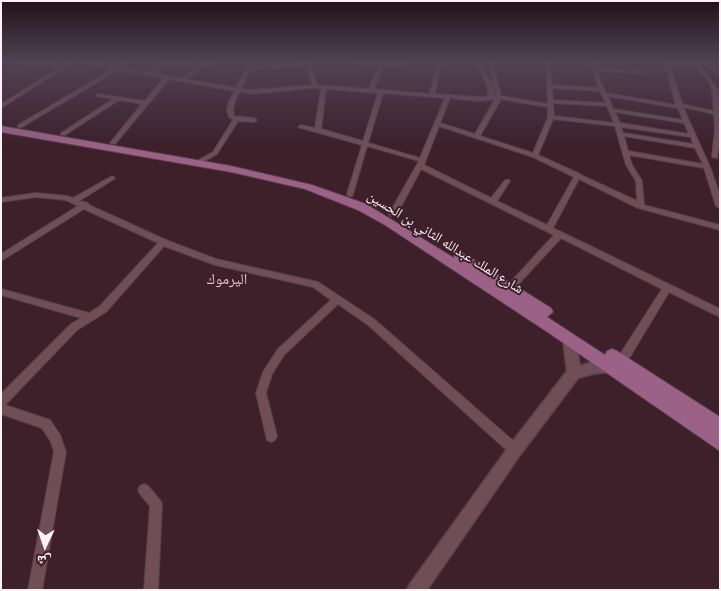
<!DOCTYPE html>
<meta charset="utf-8">
<style>
body{margin:0}
#map{position:relative;width:721px;height:591px;overflow:hidden;background:#3d202a;font-family:"Roboto Condensed","Noto Naskh Arabic",sans-serif}
canvas{display:block}
.frame{position:absolute;inset:0;border:2px solid #fdf1f5;pointer-events:none}
.north{position:absolute;left:20px;top:521px;width:50px;height:50px;-webkit-text-stroke:4px #3d202a;paint-order:stroke;rotate:183deg;font-size:14px;font-weight:700;line-height:20px;text-align:center;color:#fdf1f5}
.north::after{content:'';display:block;margin:auto;width:18px;height:22px;background:#fdf1f5;clip-path:polygon(50% 0,100% 100%,50% 72%,0 100%)}
</style>
<div id="map">
<canvas width="721" height="591"></canvas>
<div class="frame"></div>
<div class="north">ش</div>
</div>
<script>
const context = document.querySelector('canvas').getContext('2d');
context.lineJoin = 'round';
const poly = rows => new Path2D(rows.map(r => 'M' + r).join(''));
function strokePath(path, color, width, dash) { context.strokeStyle = color; context.lineWidth = width; context.lineCap = dash ? 'butt' : 'round'; context.setLineDash(dash || []); context.stroke(path); }
function fillPath(path, color) { context.fillStyle = color; context.fill(path, 'evenodd'); }
function label(font, color, halo, rows, align = 'center') {
  context.font = font + ' "Roboto Condensed","Noto Naskh Arabic",sans-serif'; context.lineWidth = 4; context.setLineDash([]); context.textBaseline = 'middle'; context.strokeStyle = halo; context.fillStyle = color; for (const [text, x, y, turn = 0] of rows) {
    context.save(); context.translate(x, y); context.rotate((+turn || 0) * Math.PI / 180); context.textAlign = isNaN(turn) ? turn : align; if (halo) context.strokeText(text, 0, 0); context.fillText(text, 0, 0); context.restore();
  }
}
const minor = poly([
 [10,62,65,65,69,62,74,62,1,108,1,104,61,67,10,62],
 [79,62,89,62,117,67,125,62,130,62,122,68,149,73,167,62,182,62,201,65,210,62,217,62,203,67,186,79,236,88,247,68,246,62,250,62,251,66,306,64,306,62,310,62,317,85,369,89,378,66,350,62,381,64,406,62,398,66,383,66,374,89,430,94,437,62,441,62,435,94,480,97,489,96,487,86,476,62,480,62,493,86,494,96,496,96,489,62,493,62,501,96,548,104,546,62,550,62,552,85,599,88,596,80,592,62,596,62,597,67,645,72,647,73,645,74,598,70,600,80,606,93,676,105,664,62,708,62,707,63,720,72,720,75,702,64,700,65,715,85,718,91,720,113,720,140,717,158,712,157,715,128,714,114,683,107,710,167,720,195,720,208,716,206,704,168,629,155,632,165,642,181,644,205,720,225,720,230,638,208,579,179,553,228,720,309,720,317,669,292,625,365,621,366,617,365,616,362,617,359,662,289,561,238,513,290,507,290,506,288,507,286,554,235,421,169,396,216,390,216,389,214,419,161,367,146,353,194,352,196,348,196,347,194,362,145,298,127,301,125,315,128,321,88,311,88,252,94,240,91,235,101,233,111,234,116,254,118,257,120,254,122,238,121,217,154,197,165,195,164,195,162,213,152,233,120,229,117,227,111,229,101,235,91,169,79,115,144,110,143,142,104,119,100,65,135,61,135,61,133,113,99,97,96,97,94,145,101,164,78,118,70,22,127,18,127,18,125,113,69,79,62],
 [171,63,197,67,181,78,154,73,171,63],
 [670,64,696,65,711,85,712,91,714,111,682,104,670,64],
 [307,66,312,85,252,90,241,89,251,69,307,66],
 [552,88,600,91,606,103,553,100,552,88],
 [326,89,378,93,363,141,321,129,326,89],
 [383,93,445,98,420,158,368,143,383,93],
 [608,96,678,108,683,120,613,109,608,96],
 [450,98,480,101,495,99,475,134,440,123,450,98],
 [501,99,548,107,548,117,533,153,480,136,501,99],
 [553,103,607,106,614,123,554,116,553,103],
 [615,112,684,123,689,134,620,123,615,112],
 [553,119,615,126,626,165,636,181,637,201,581,175,580,174,538,155,553,119],
 [439,126,533,157,574,177,547,225,497,201,510,181,509,180,505,180,491,198,424,165,439,126],
 [621,127,691,137,693,144,623,133,621,127],
 [624,136,695,148,703,164,628,151,624,136],
 [112,176,115,178,114,179,79,201,88,203,89,205,166,240,216,259,318,282,374,319,519,446,521,450,519,454,515,456,511,454,368,325,338,304,284,355,272,374,266,393,277,436,275,440,271,442,267,440,256,393,263,372,278,349,331,300,313,287,215,265,164,246,106,312,77,330,5,405,50,420,60,435,66,452,42,590,28,590,54,452,51,442,42,428,1,414,1,394,71,324,81,318,1,295,1,289,89,313,100,306,158,243,84,209,1,261,1,254,78,206,66,200,36,197,1,202,1,198,36,193,67,196,73,198,112,176],
 [144,484,148,486,160,500,162,504,158,590,144,590,150,506,140,494,138,490,140,486,144,484]
]);
const tertiary = poly([
 [569,334,573,335,575,339,580,366,592,362,611,361,616,363,617,367,616,371,592,374,578,378,520,455,427,590,407,590,410,584,510,445,567,371,563,339,565,335,569,334]
]);
const primary = poly([
 [1,126,231,166,312,185,366,204,454,258,455,253,463,253,551,308,553,312,547,317,605,355,607,351,612,349,617,351,720,417,720,451,549,333,385,225,358,210,305,189,231,172,1,132,1,126]
]);
strokePath(minor, '#574048', 2);
strokePath(tertiary, '#574048', 3);
strokePath(primary, '#574048', 2);
fillPath(minor, '#6f4e58');
fillPath(tertiary, '#6f4e58');
fillPath(primary, '#9b6187');
const sky = context.createLinearGradient(0, 0, 0, 145);
sky.addColorStop(0, '#221217');
sky.addColorStop(0.43, '#514255');
sky.addColorStop(1, '#51425500');
context.fillStyle = sky;
context.fillRect(0, 0, 721, 145);
label('14px', '#fdf1f5', '#3d202a', [
 ["شارع الملك عبدالله الثاني بن الحسين",445,243,32]
]);
label('15px', '#e4bdc9', '#3d202a', [
 ["اليرموك",227,280]
]);
</script>
